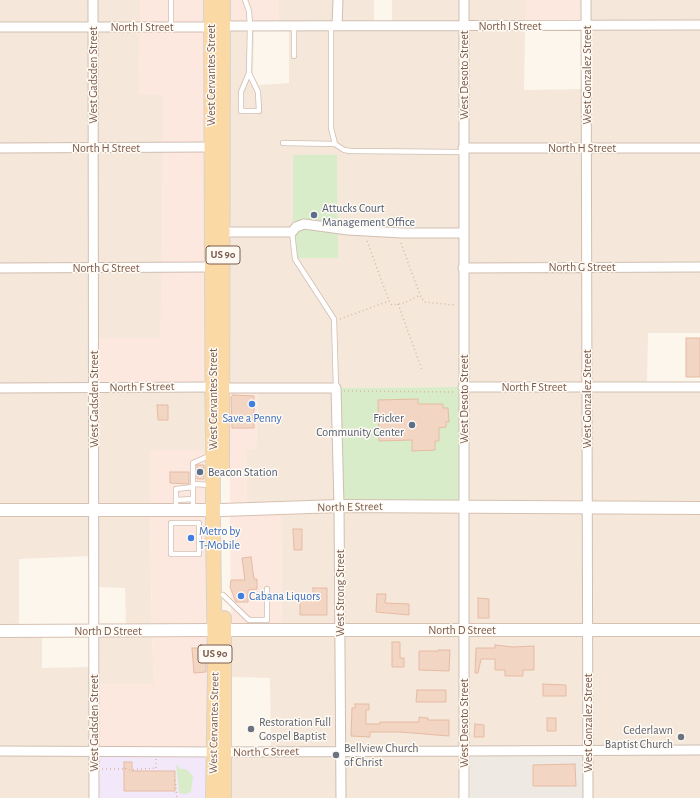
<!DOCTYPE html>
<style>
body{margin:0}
canvas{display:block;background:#fdf6ec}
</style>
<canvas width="700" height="798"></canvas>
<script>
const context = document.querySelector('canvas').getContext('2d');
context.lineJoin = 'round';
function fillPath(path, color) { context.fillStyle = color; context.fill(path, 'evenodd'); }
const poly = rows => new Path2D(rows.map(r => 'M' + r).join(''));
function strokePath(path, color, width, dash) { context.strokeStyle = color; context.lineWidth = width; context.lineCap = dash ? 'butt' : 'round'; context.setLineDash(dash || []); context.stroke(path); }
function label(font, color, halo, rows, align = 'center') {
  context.font = font + ' "Alegreya Sans",sans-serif'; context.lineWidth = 3; context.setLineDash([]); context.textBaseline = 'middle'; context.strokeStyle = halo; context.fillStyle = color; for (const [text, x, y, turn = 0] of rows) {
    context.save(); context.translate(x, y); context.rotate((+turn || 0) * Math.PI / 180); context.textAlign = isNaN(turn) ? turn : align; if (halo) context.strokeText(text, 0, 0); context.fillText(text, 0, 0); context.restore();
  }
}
fillPath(poly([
 [0,0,89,0,89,23,0,23],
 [97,0,140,0,140,23,97,23],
 [279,0,333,0,333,22,279,22],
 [342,0,374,0,374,22,342,22],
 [392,0,459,0,459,22,392,22],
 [468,0,525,0,525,22,468,22],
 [591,0,700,0,700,22,591,22],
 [459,29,459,229,402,229,338,225,337,155,293,156,293,224,290,228,229,229,229,30,254,30,253,75,259,85,289,83,289,30],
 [468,29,525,29,524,90,582,89,582,144,468,144],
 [591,29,700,29,700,144,591,144],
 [0,30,89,30,89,144,0,144],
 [97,30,140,30,139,94,163,94,163,144,98,144],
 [163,151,162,264,98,264,98,152],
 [468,151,582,152,583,263,468,264],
 [0,152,89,152,89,264,0,264],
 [591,152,700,152,700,264,591,263],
 [338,232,459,237,459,387,340,388,340,384,229,384,229,236,292,236,338,258],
 [89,271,89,384,0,384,0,272],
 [98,271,162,271,161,338,98,338],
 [468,271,583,271,583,384,468,384],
 [591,271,700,271,700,333,648,333,647,384,592,384],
 [205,391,204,450,150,450,150,506,98,506,98,392],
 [332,391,335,503,247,506,246,449,256,448,258,392],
 [468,391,583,391,583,504,469,503],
 [591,391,700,391,700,505,591,505],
 [0,392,89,392,90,506,0,506],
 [335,510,336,627,282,627,281,512],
 [344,510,460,510,459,627,345,627],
 [469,510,583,512,583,626,468,627],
 [592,512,700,512,700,626,592,626],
 [90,513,90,556,19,559,19,627,0,627,0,514],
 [98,513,150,514,152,627,126,627,125,588,98,587],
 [152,634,154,684,99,684,99,635],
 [231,634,336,634,336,747,271,748,270,678,231,677],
 [345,634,459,634,460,746,345,747],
 [468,634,583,634,583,746,468,746],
 [592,634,700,634,700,746,592,746],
 [0,635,42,635,42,668,90,667,90,747,0,747],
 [336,754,336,798,230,798,230,756],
 [345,754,460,754,460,798,345,798],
 [592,754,700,754,700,798,592,798],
 [0,755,90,755,90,798,0,798]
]), '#f5e8da');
fillPath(poly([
 [140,0,205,0,205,23,140,23],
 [231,0,279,0,279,22,229,23],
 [525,0,582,0,582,22,525,22],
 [140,30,205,30,205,144,163,144,163,95,139,94],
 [163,151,205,151,205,264,162,264],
 [162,271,205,271,205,383,98,384,98,338,160,338],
 [229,392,258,392,256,449,246,449,247,506,230,506],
 [150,450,204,450,205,506,150,506],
 [281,512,282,627,231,627,230,514],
 [150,514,205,514,207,627,152,627],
 [152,634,207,634,208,748,98,747,99,684,154,684]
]), '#fde8e0');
fillPath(poly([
 [470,755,583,755,583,798,470,798]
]), '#efe9e4');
fillPath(poly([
 [101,755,203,756,207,760,206,798,99,798,99,757]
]), '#f3e8fa');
fillPath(poly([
 [293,155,337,155,338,225,293,224],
 [304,228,338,232,338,258,293,258,293,235],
 [459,387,460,503,344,503,340,388],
 [176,764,180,769,186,769,193,776,191,792,186,794,179,793]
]), '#d8ecc9');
const building = poly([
 [686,338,700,338,700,377,686,377,686,338],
 [233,395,254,396,254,428,232,428,231,397,233,395],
 [418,399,418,404,443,404,443,408,448,408,449,422,446,422,446,427,439,428,439,441,435,441,435,450,412,451,412,440,379,441,378,400,418,399],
 [157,405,168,405,168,420,158,420,157,405],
 [197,465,204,465,204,479,197,479,197,465],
 [170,472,189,472,189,484,170,483,170,472],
 [293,529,302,529,302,550,294,550,293,529],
 [251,557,254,579,257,579,257,589,248,590,248,602,236,602,230,587,231,580,245,580,242,558,251,557],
 [313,588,327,588,327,615,300,615,300,600,313,600,313,588],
 [377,594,386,594,385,603,409,604,409,615,376,612,377,594],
 [478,598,489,599,489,618,478,618,478,598],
 [392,642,400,642,400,658,404,658,404,667,392,667,392,642],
 [495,645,513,647,534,646,534,670,523,670,523,676,505,676,505,670,495,670,495,659,481,659,478,673,475,673,476,648,495,648,495,645],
 [192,648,206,648,206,672,194,673,192,648],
 [439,650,450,650,449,671,419,670,419,651,439,651,439,650],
 [543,684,566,685,566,696,543,696,543,684],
 [417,690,446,690,446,702,416,702,417,690],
 [355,704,369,704,369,710,366,710,366,724,380,724,380,722,419,722,419,717,428,718,428,720,449,720,449,736,400,732,370,732,370,737,351,736,352,708,355,708,355,704],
 [547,718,556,718,556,731,547,731,547,718],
 [475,724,484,725,484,737,474,737,475,724],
 [124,762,132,762,132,771,175,771,175,791,124,791,124,762],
 [575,764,576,786,533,786,533,765,575,764]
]);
fillPath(building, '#f3d5c3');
strokePath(building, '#e6bba3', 1);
const lane = poly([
 [245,0,249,11,250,26,249,73,258,92,259,111,241,111,241,92,249,73],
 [294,26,294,56],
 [331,26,331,128,335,144,344,150,351,151,463,152],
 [171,27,171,0],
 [283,143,335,144],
 [292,232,295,259,334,319,336,388],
 [193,484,211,485],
 [176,500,193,499],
 [176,508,176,489,193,487],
 [193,509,193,463,211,455],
 [199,529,199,523,171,523,171,554,199,554,199,529,211,529],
 [223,595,249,620,267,620,267,589]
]);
const street = poly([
 [93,0,94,798],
 [464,0,464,798],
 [586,0,588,798],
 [224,26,700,25],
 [337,26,338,0],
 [0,27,211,27],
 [0,148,212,147],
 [463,148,700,148],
 [223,232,292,232,296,227,304,224,348,230,402,233,463,233],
 [0,268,212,267],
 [463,268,700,267],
 [463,387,700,387],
 [0,388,212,387],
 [223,388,336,388,339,506,341,798],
 [0,751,224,752,700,750]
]);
const secondary = poly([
 [0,510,222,510,339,506,700,508],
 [225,630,700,630],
 [0,631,215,630]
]);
const primary = poly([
 [211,0,213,529,215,671,213,798],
 [222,468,223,0],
 [224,798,224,618]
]);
strokePath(lane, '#d1beb0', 6);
strokePath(street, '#d1beb0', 11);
strokePath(secondary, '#d6c0b0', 14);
strokePath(primary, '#dad1cd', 16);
strokePath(poly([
 [367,241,389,301],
 [401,243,420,295],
 [398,304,422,370],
 [340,319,389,301,392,305,404,303,420,295,424,302,455,305],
 [344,391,456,392],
 [156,759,156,771],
 [102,769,126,769,126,767],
 [129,770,156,768],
 [175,780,177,798]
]), '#d9b8a5', 1.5, [1, 3]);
strokePath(lane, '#fff', 4.5);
strokePath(street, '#fff', 9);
strokePath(secondary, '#fff', 12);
strokePath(primary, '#fbd9a5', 14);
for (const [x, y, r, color] of [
 [314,215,4,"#5c6f8a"],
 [252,404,4,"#3f7fe0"],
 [412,425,4,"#5c6f8a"],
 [200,472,4,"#5c6f8a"],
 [191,538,4,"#3f7fe0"],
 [241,596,4,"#3f7fe0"],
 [251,729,4,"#6b7280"],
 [681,737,4,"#6b7280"],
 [336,755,4,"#6b7280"]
]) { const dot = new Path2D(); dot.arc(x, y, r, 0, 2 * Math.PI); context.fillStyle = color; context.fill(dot); strokePath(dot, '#fffaf3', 1.5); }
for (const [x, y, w] of [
 [223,255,34],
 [215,654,34]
]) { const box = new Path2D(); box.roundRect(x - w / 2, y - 9, w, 18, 3); context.fillStyle = '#fffaf3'; context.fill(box); strokePath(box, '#7a5c4d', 1); }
label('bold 11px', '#7a5c4d', null, [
 ["US 90",223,255],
 ["US 90",215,654]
]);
label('12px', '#7a5c4d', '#fffaf3', [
 ["North I Street",510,26],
 ["North I Street",142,27],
 ["West Gadsden Street",93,75,-90],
 ["West Cervantes Street",211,75,-90],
 ["West Desoto Street",464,75,-90],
 ["West Gonzalez Street",587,75,-90],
 ["North H Street",106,148],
 ["North H Street",582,148],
 ["North G Street",582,267],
 ["North G Street",106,268],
 ["North F Street",142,387,-1],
 ["North F Street",534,387],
 ["West Gadsden Street",94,399,-90],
 ["West Cervantes Street",213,399,-90],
 ["West Desoto Street",464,399,-90],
 ["West Gonzalez Street",587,399,-90],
 ["North E Street",350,507,-1],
 ["West Strong Street",340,593,-90],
 ["North D Street",462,630],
 ["North D Street",108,631],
 ["West Gadsden Street",94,723,-90],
 ["West Cervantes Street",214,723,-89],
 ["West Desoto Street",464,723,-90],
 ["West Gonzalez Street",588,723,-90],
 ["North C Street",266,752,-1]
]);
label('12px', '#4e5e75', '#fffaf3', [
 ["Attucks Court",322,208],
 ["Management Office",322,222],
 ["Fricker",404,418,"right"],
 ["Community Center",404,432,"right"],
 ["Beacon Station",208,472]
], 'left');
label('12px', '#366cbe', '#fffaf3', [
 ["Save a Penny",252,418,"center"],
 ["Metro by",199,531],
 ["T-Mobile",199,545],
 ["Cabana Liquors",249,596]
], 'left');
label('12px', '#5b616d', '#fffaf3', [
 ["Restoration Full",259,722],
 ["Gospel Baptist",259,736],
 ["Cederlawn",673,730,"right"],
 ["Baptist Church",673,744,"right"],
 ["Bellview Church",344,748],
 ["of Christ",344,762]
], 'left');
</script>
